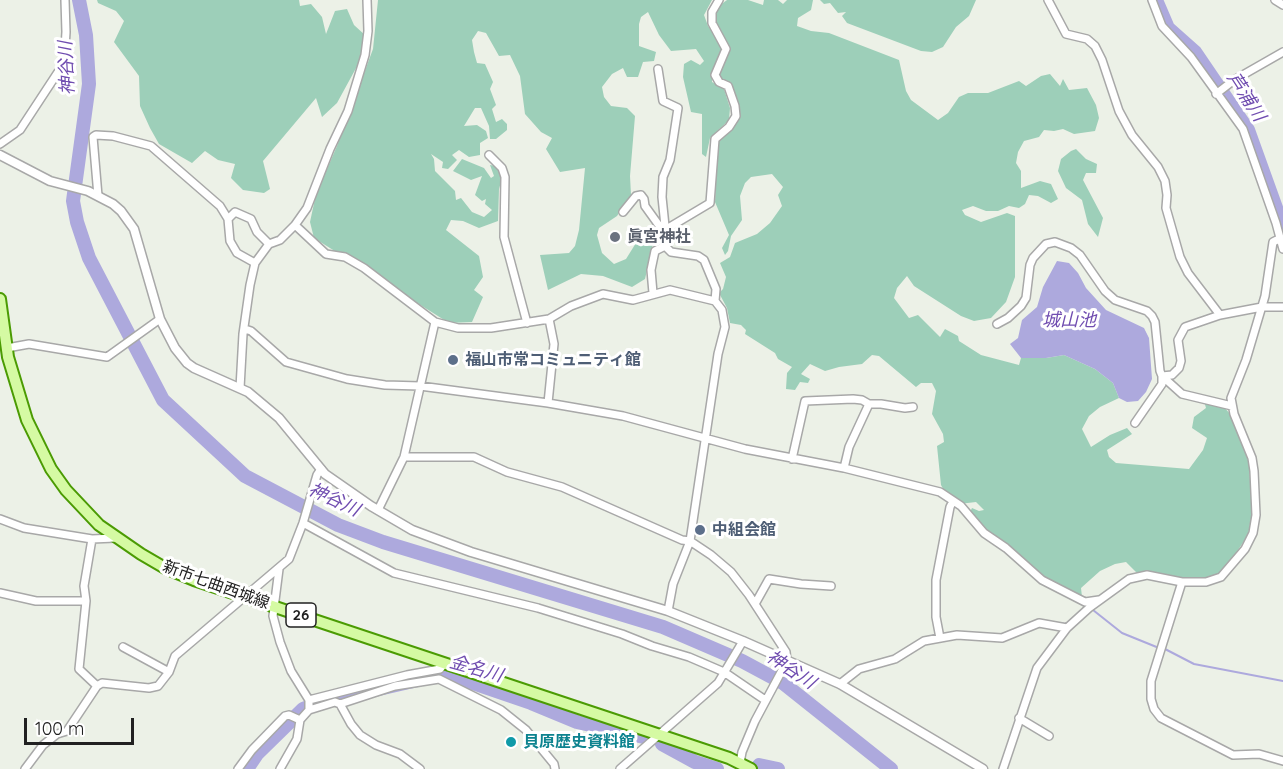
<!DOCTYPE html>
<meta charset="utf-8">
<style>
body{margin:0}
#map{position:relative;width:1283px;height:769px;overflow:hidden;background:#ecf1e7;font-family:Quicksand,sans-serif}
canvas{display:block}
.scale{position:absolute;left:24px;top:718px;width:110px;height:27px;box-sizing:border-box;border:3px solid #212121;border-top:0;padding-left:8px;font-size:18px;line-height:21px;white-space:nowrap;color:#212121;-webkit-text-stroke:4px #fff;paint-order:stroke}
</style>
<div id="map">
<canvas width="1283" height="769"></canvas>
<div class="scale">100 m</div>
</div>
<script>
const context = document.querySelector('canvas').getContext('2d');
context.lineJoin = 'round';
function fillPath(path, color) { context.fillStyle = color; context.fill(path, 'evenodd'); }
const poly = rows => new Path2D(rows.map(r => 'M' + r).join(''));
function strokePath(path, color, width, dash) { context.strokeStyle = color; context.lineWidth = width; context.lineCap = dash ? 'butt' : 'round'; context.setLineDash(dash || []); context.stroke(path); }
function label(font, color, halo, rows, align = 'center') {
  context.font = font + ' Quicksand,"Noto Sans JP",sans-serif'; context.lineWidth = 6; context.setLineDash([]); context.textBaseline = 'middle'; context.strokeStyle = halo; context.fillStyle = color; for (const [text, x, y, turn = 0] of rows) {
    context.save(); context.translate(x, y); context.rotate((+turn || 0) * Math.PI / 180); context.textAlign = isNaN(turn) ? turn : align; if (halo) context.strokeText(text, 0, 0); context.fillText(text, 0, 0); context.restore();
  }
}
fillPath(poly([
 [97,0,299,0,300,6,311,4,322,17,326,34,335,11,347,9,354,25,366,36,361,59,337,103,322,117,316,98,263,161,270,189,264,193,243,190,231,178,235,164,218,160,205,151,192,163,159,144,150,128,140,106,139,76,114,42,124,21,116,11,98,3],
 [378,0,712,0,704,15,708,26,723,47,712,73,712,82,724,89,730,108,729,120,710,138,706,157,702,154,702,114,691,112,683,77,684,64,691,60,700,65,704,61,696,49,671,51,659,35,648,12,641,17,639,24,639,46,656,52,654,61,643,62,638,77,627,77,623,68,612,74,602,87,604,97,611,106,627,108,635,116,630,176,631,195,617,216,599,228,597,235,602,253,614,264,626,259,636,243,648,236,655,235,645,279,632,287,603,276,581,274,548,290,540,255,569,253,575,246,579,230,585,168,560,172,546,149,552,138,541,132,525,114,520,76,510,55,499,56,486,33,478,31,472,40,474,52,477,63,485,64,493,82,490,89,496,105,492,109,496,122,502,119,507,124,507,130,496,139,490,139,489,126,481,108,475,108,464,126,477,125,486,131,488,138,480,143,480,155,469,157,459,150,452,155,457,160,448,169,442,168,443,162,431,154,434,159,435,171,455,191,456,200,461,198,472,212,484,217,492,210,485,204,486,199,482,201,475,195,482,176,471,180,453,171,462,159,484,168,491,178,494,176,490,165,501,167,503,175,499,189,498,221,479,228,463,221,451,220,446,230,479,256,483,277,474,290,483,297,472,322,449,323,314,238,310,222,316,194,337,146,373,49],
 [727,0,748,0,763,5,764,0,778,0,783,4,787,0,813,0,811,10,798,18,797,26,811,31,829,33,899,60,906,91,911,100,938,120,948,113,959,97,968,93,988,93,1019,81,1026,86,1041,76,1050,74,1060,86,1063,79,1069,90,1087,88,1096,105,1099,118,1095,131,1074,134,1063,129,1054,131,1044,130,1039,137,1024,141,1018,152,1016,163,1021,171,1021,188,1040,181,1051,184,1058,199,1051,203,1038,196,1029,195,1025,204,1019,208,1009,206,998,211,986,211,973,206,962,210,965,215,981,222,1007,213,1015,216,1015,277,1006,302,991,318,974,321,961,316,914,286,907,276,897,288,894,298,909,318,918,315,940,337,945,329,958,336,959,341,981,355,1019,365,1021,358,1046,358,1064,355,1095,369,1113,383,1119,398,1100,407,1089,416,1082,429,1091,447,1110,435,1127,428,1132,434,1107,450,1109,457,1116,463,1189,469,1203,450,1207,438,1192,428,1194,417,1206,408,1204,401,1222,405,1232,416,1249,463,1252,513,1248,535,1224,571,1214,577,1155,577,1136,572,1126,562,1115,564,1100,571,1081,588,1082,597,1043,578,984,535,967,518,972,508,979,511,984,510,976,502,959,504,946,494,941,485,937,446,944,442,943,434,932,414,936,391,932,383,921,383,916,387,879,356,872,355,862,364,839,367,825,371,810,364,801,374,810,379,808,383,800,382,795,390,786,389,787,373,792,367,778,359,775,353,745,334,746,330,741,325,730,323,727,308,719,293,723,289,726,277,720,263,730,257,735,243,757,234,770,223,782,206,778,195,783,187,772,174,751,177,745,183,740,196,742,220,731,236,728,251,725,255,722,248,729,235,715,202,717,150,718,141,734,125,738,110,718,73,727,58,729,48,716,23,715,14,719,6],
 [820,0,976,0,969,16,956,27,943,47,932,52,921,51,847,23,842,16,846,12,838,13,830,3,824,4],
 [1076,149,1086,159,1097,164,1096,173,1086,173,1083,180,1103,218,1098,237,1088,224,1082,200,1066,188,1058,171,1061,159,1071,151]
]), '#9dcfb9');
fillPath(poly([
 [1057,261,1069,263,1078,273,1086,288,1106,310,1144,328,1149,338,1152,379,1146,392,1138,401,1127,402,1119,398,1113,383,1095,369,1064,355,1046,358,1021,358,1010,344,1018,338,1022,320,1037,307,1043,287]
]), '#ada9dd');
strokePath(poly([
 [1093,610,1122,633,1159,648],
 [1057,623,1066,624,1073,618],
 [922,639,935,635],
 [1165,649,1194,664,1283,681],
 [783,683,798,672,821,680]
]), '#ada9dd', 2);
strokePath(poly([
 [79,0,86,35,89,84,73,201,77,222,89,258,163,400,245,476,338,525,383,542,663,627,742,661,783,683,891,769],
 [1156,0,1168,28,1195,52,1248,130,1283,227],
 [662,744,695,762,717,769],
 [759,765,778,769],
 [247,769,257,754,303,709,318,703,435,676,452,676,531,703,577,722,648,738]
]), '#ada9dd', 14);
const minor = poly([
 [1048,0,1066,34,1087,39,1095,46,1102,60,1119,111,1132,135,1158,167,1165,181,1167,195,1166,208,1180,257,1188,273,1220,315],
 [1152,0,1162,26,1191,57,1243,129,1276,223,1283,249],
 [1275,0,1283,5],
 [658,69,663,101,678,108,670,160,663,177,662,197,665,226,663,231,665,246,671,252,698,256,704,260,716,289,715,301],
 [1216,94,1234,80,1283,52],
 [0,144,20,130,64,63,66,32,65,0],
 [489,155,502,168,505,177,504,237,527,323],
 [98,196,93,137,96,135,113,136,151,146,220,206,228,219,230,241,237,253,255,263],
 [623,212,636,196,641,195,644,199,645,206,663,231,710,203,715,139,729,127,736,116,735,106,728,86,719,82,715,75,726,49,712,23,712,12,719,0],
 [228,219,235,212,251,219,257,232,269,244],
 [295,225,326,254,345,257,364,268,435,322,458,328,491,328,549,319,571,306,603,294,633,300,670,290,715,301,722,310,725,327,718,354,690,541,673,584,668,611],
 [653,293,651,270,655,251,665,246],
 [997,324,1008,318,1021,306,1026,298,1030,265,1033,258,1046,244,1055,242,1071,248,1080,255,1105,291,1115,300,1147,311,1152,316,1155,322,1160,371,1162,376,1172,375,1179,368,1181,361,1178,340,1185,327,1220,315,1262,307,1283,307],
 [245,329,251,331,286,362,347,379,385,385,420,386,548,403,623,416,745,449,844,468,940,492,961,506,984,533,1006,548,1042,580,1085,602,1099,600],
 [7,348,29,344,107,357,160,319],
 [1162,376,1182,394,1232,406],
 [240,388,243,334,250,285,255,263,269,244,280,240,295,225,307,208,330,149,348,111,365,55,368,31,367,0],
 [548,403,554,344,549,319],
 [1135,423,1162,384,1162,376],
 [404,457,474,457,507,472,562,487,682,540,690,541,711,555,731,572,749,595,786,652,787,661,755,721,742,752,740,763],
 [792,459,805,401,853,399,862,400,869,404,881,404,905,408,913,407],
 [844,468,849,447,869,404],
 [378,510,404,457,435,322],
 [0,519,24,528,92,539,115,538],
 [303,523,394,573,538,608,622,634,652,646,689,657,724,672,765,700],
 [92,539,84,586,86,601,79,669,97,686],
 [279,569,273,616,280,642,291,671,309,700,309,710],
 [1182,582,1151,681,1151,699,1154,709,1161,718,1233,755,1259,754,1283,761],
 [0,593,36,601,86,601],
 [755,604,769,579,801,584,831,586],
 [940,638,936,617,936,580,950,507,953,501],
 [123,647,169,672],
 [840,684,859,669,895,659,924,641,957,635,1002,638,1039,623,1067,628],
 [309,700,407,675,440,669,444,664],
 [340,704,395,686,439,679,501,710,526,730,554,764,555,769],
 [1019,718,1049,736],
 [25,769,43,745,57,734,67,731,97,686,102,683,149,688,158,686,169,672,175,656,289,559,303,523,317,475,321,469],
 [238,769,252,750,285,716,289,715,300,720],
 [280,769,297,739,300,720,309,710,335,702,340,704,351,724,360,735,376,745,400,754,420,769],
 [620,769,718,683,743,641],
 [1003,769,1037,668,1067,628,1089,608,1129,579,1147,575,1182,582,1206,582,1221,577,1245,549,1253,533,1256,515,1254,471,1252,458,1234,414,1231,398,1246,360,1265,296,1273,242,1279,239]
]);
const tertiary = poly([
 [0,155,50,181,88,191,113,204,121,211,134,229,160,319,175,348,187,363,194,368,248,392,279,418,325,474,371,506,412,530,471,552,668,611,743,641,840,684,983,769]
]);
const primary = poly([
 [0,299,8,357,27,420,51,469,66,490,99,525,141,554,165,568,194,580,729,758,751,769]
]);
strokePath(minor, '#a8a8a8', 10);
strokePath(tertiary, '#a8a8a8', 11);
strokePath(primary, '#4b9b03', 14);
strokePath(minor, '#fff', 7);
strokePath(tertiary, '#fff', 8);
strokePath(primary, '#d5faa3', 10);
for (const [x, y, r, color] of [
 [615,237,6,"#6b7280"],
 [453,360,6,"#5c6f8a"],
 [700,530,6,"#5c6f8a"],
 [511,742,6,"#0f9aa8"]
]) { const dot = new Path2D(); dot.arc(x, y, r, 0, 2 * Math.PI); context.fillStyle = color; context.fill(dot); strokePath(dot, '#fff', 2); }
for (const [x, y, w] of [
 [301,615,30]
]) { const box = new Path2D(); box.roundRect(x - w / 2, y - 12, w, 24, 4.5); context.fillStyle = '#fff'; context.fill(box); strokePath(box, '#212121', 1.5); }
label('bold 15px', '#212121', null, [
 ["26",301,615]
]);
label('bold 16px', '#5b616d', '#fff', [
 ["眞宮神社",627,237]
], 'left');
label('bold 16px', '#4e5e75', '#fff', [
 ["福山市常コミュニティ館",465,360],
 ["中組会館",712,530]
], 'left');
label('16px', '#212121', '#fff', [
 ["新市七曲西城線",216,585,20]
]);
label('bold 16px', '#0d838f', '#fff', [
 ["貝原歴史資料館",523,742]
], 'left');
label('italic 18px', '#704db0', '#fff', [
 ["神谷川",67,68,-93],
 ["芦浦川",1246,97,57],
 ["城山池",1069,321],
 ["神谷川",334,500,25],
 ["金名川",476,669,16],
 ["神谷川",791,670,33]
]);
</script>
